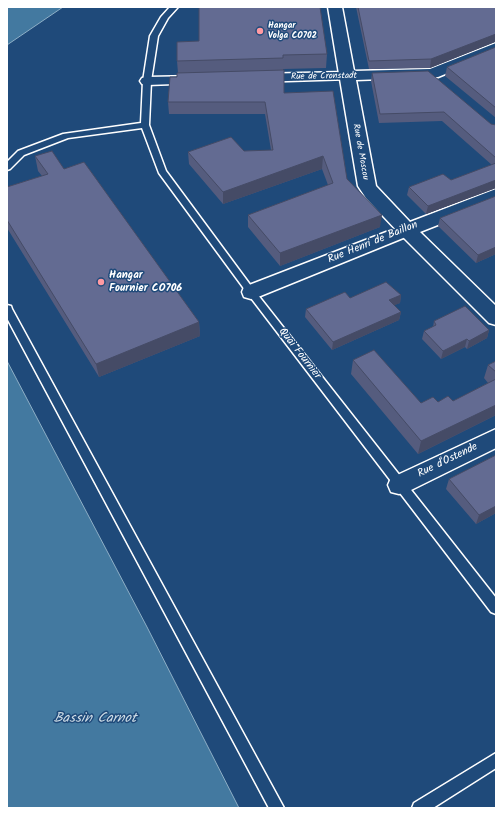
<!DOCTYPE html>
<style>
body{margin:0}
#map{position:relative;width:503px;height:815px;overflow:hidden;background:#1f4a7a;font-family:Kalam,sans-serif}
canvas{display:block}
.frame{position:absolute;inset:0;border:8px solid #fff;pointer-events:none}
</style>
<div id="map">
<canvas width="503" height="815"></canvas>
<div class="frame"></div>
</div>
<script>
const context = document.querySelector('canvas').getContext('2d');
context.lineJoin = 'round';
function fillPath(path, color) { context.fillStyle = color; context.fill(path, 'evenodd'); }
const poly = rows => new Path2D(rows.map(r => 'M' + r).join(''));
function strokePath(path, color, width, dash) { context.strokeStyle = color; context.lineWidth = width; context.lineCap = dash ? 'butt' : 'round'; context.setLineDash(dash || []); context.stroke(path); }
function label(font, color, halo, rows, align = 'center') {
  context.font = font + ' Kalam,sans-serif'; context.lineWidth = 3; context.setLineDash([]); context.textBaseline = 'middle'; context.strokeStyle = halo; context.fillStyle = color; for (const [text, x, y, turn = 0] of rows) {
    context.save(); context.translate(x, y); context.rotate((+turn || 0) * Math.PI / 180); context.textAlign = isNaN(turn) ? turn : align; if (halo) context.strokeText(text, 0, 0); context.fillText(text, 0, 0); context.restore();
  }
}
const water = poly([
 [7,7,63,7,7,45,7,7],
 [7,361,147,627,239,808,7,808,7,361]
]);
fillPath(water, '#4379a0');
strokePath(water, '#8eafc6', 1);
const lane = poly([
 [170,7,178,7,168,18,158,36,151,81,149,125,166,171,254,290,496,598,496,614,491,612,248,294,159,173,142,128,68,138,24,155,10,169,7,170,7,162,18,151,63,134,141,123,143,81,150,36,161,17,170,7],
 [7,305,11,306,12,309,284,808,269,808,7,318,7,305],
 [496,753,496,768,433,808,412,808,414,803,496,753]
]);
const street = poly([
 [346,72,351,73,353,76,351,79,256,82,251,81,249,78,251,75,256,74,346,72],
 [198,76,203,77,205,80,203,83,147,85,142,84,140,81,142,78,147,77,198,76],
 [407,224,413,226,416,230,413,234,258,297,251,299,244,297,242,292,244,287,407,224],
 [496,429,496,448,407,492,399,494,391,492,388,485,391,478,496,429]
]);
const secondary = poly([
 [328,7,342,7,354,71,430,69,496,43,496,53,438,77,356,80,376,186,410,222,496,189,496,202,420,232,496,306,496,325,489,323,400,234,366,198,358,186,340,79,338,76,339,74,328,7]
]);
strokePath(lane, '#fff', 3);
strokePath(street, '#fff', 3);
strokePath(secondary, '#fff', 3);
fillPath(lane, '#1f4a7a');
fillPath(street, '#1f4a7a');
fillPath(secondary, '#1f4a7a');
fillPath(poly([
 [356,7,496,7,496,42,495,42,430,68,369,69],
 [177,42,327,54,326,68,283,69,284,93,380,227,280,266,248,227,248,215,328,185,322,169,223,204,189,164,188,152,244,151,271,150,265,114,169,114,168,102,178,73,177,61],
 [496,47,496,118,445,76,447,67],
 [372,73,491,124,496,125,496,188,426,214,407,195,409,187,451,180,492,165,442,121,379,123,371,81],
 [35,156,64,169,199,322,200,336,99,377,7,228,7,187,42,176,38,171],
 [496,196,496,254,476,263,438,226,440,218],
 [401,295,400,303,394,305,401,312,399,320,332,350,305,317,306,309],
 [434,321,489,330,487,338,467,349,465,347,441,359,422,339,424,331,433,327],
 [353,360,421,403,453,401,488,383,484,378,488,365,496,361,496,415,418,454,351,374],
 [496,455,496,513,476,524,446,489,449,479]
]), '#555c7e');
fillPath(poly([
 [496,34,495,42,430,68,431,59],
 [323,156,322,169,223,204,223,192],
 [496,180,496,188,426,214,428,206],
 [382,215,380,227,280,266,280,253],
 [496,247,496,254,476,263,478,255],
 [401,295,400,303,388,308,389,300],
 [401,312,399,320,332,350,333,342],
 [199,322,200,336,99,377,96,364],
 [489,330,487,338,467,349,469,341],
 [467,339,465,347,441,359,443,351],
 [496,405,496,415,418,454,421,441],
 [496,506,496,513,476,524,479,515]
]), '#454b66');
const building = poly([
 [199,7,320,7,327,54,283,55,283,58,177,61,177,42,199,41,199,7],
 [358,7,496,7,496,34,431,59,369,61,358,7],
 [496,47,496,66,495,66,496,67,496,108,447,67,496,47],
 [284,70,284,93,333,91,347,179,382,215,280,253,248,215,333,183,323,156,223,192,188,152,231,137,244,151,273,150,265,102,168,102,170,77,177,77,177,73,284,70],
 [428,71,491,124,496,125,496,158,444,112,380,114,372,73,428,71],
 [52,151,64,169,84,162,199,322,96,364,7,220,7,187,48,174,35,156,52,151],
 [496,163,496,180,428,206,409,187,443,174,451,180,496,163],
 [496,196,496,247,478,255,440,218,496,196],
 [386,282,401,295,389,300,401,312,333,342,306,309,345,292,350,298,386,282],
 [465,306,489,330,469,341,467,339,443,351,424,331,436,325,434,321,465,306],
 [374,350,421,403,433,397,438,402,448,396,453,401,496,379,496,405,421,441,353,360,374,350],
 [496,361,496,372,488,365,496,361],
 [496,455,496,506,479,515,449,479,496,455]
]);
fillPath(building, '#636b92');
strokePath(building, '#454b66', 1);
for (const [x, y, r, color] of [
 [260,31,4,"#ff9aa2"],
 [101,282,4,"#ff9aa2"]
]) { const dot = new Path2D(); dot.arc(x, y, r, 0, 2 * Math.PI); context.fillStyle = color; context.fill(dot); strokePath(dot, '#1f4a7a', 1.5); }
label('bold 9px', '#fff', '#1f4a7a', [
 ["Hangar",268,26],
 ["Volga CO702",268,36]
], 'left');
label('9px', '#fff', '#1f4a7a', [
 ["Rue de Cronstadt",324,77,-1],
 ["Rue de Moscou",360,152,80]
]);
label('11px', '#fff', '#1f4a7a', [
 ["Rue Henri de Baillon",373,243,-22],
 ["Quai Fournier",299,354,52],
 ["Rue d'Ostende",448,461,-26]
]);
label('bold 11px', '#fff', '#1f4a7a', [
 ["Hangar",109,276],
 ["Fournier CO706",109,289]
], 'left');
label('italic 14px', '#d0dee7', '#1f4a7a', [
 ["Bassin Carnot",95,720]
]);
</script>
